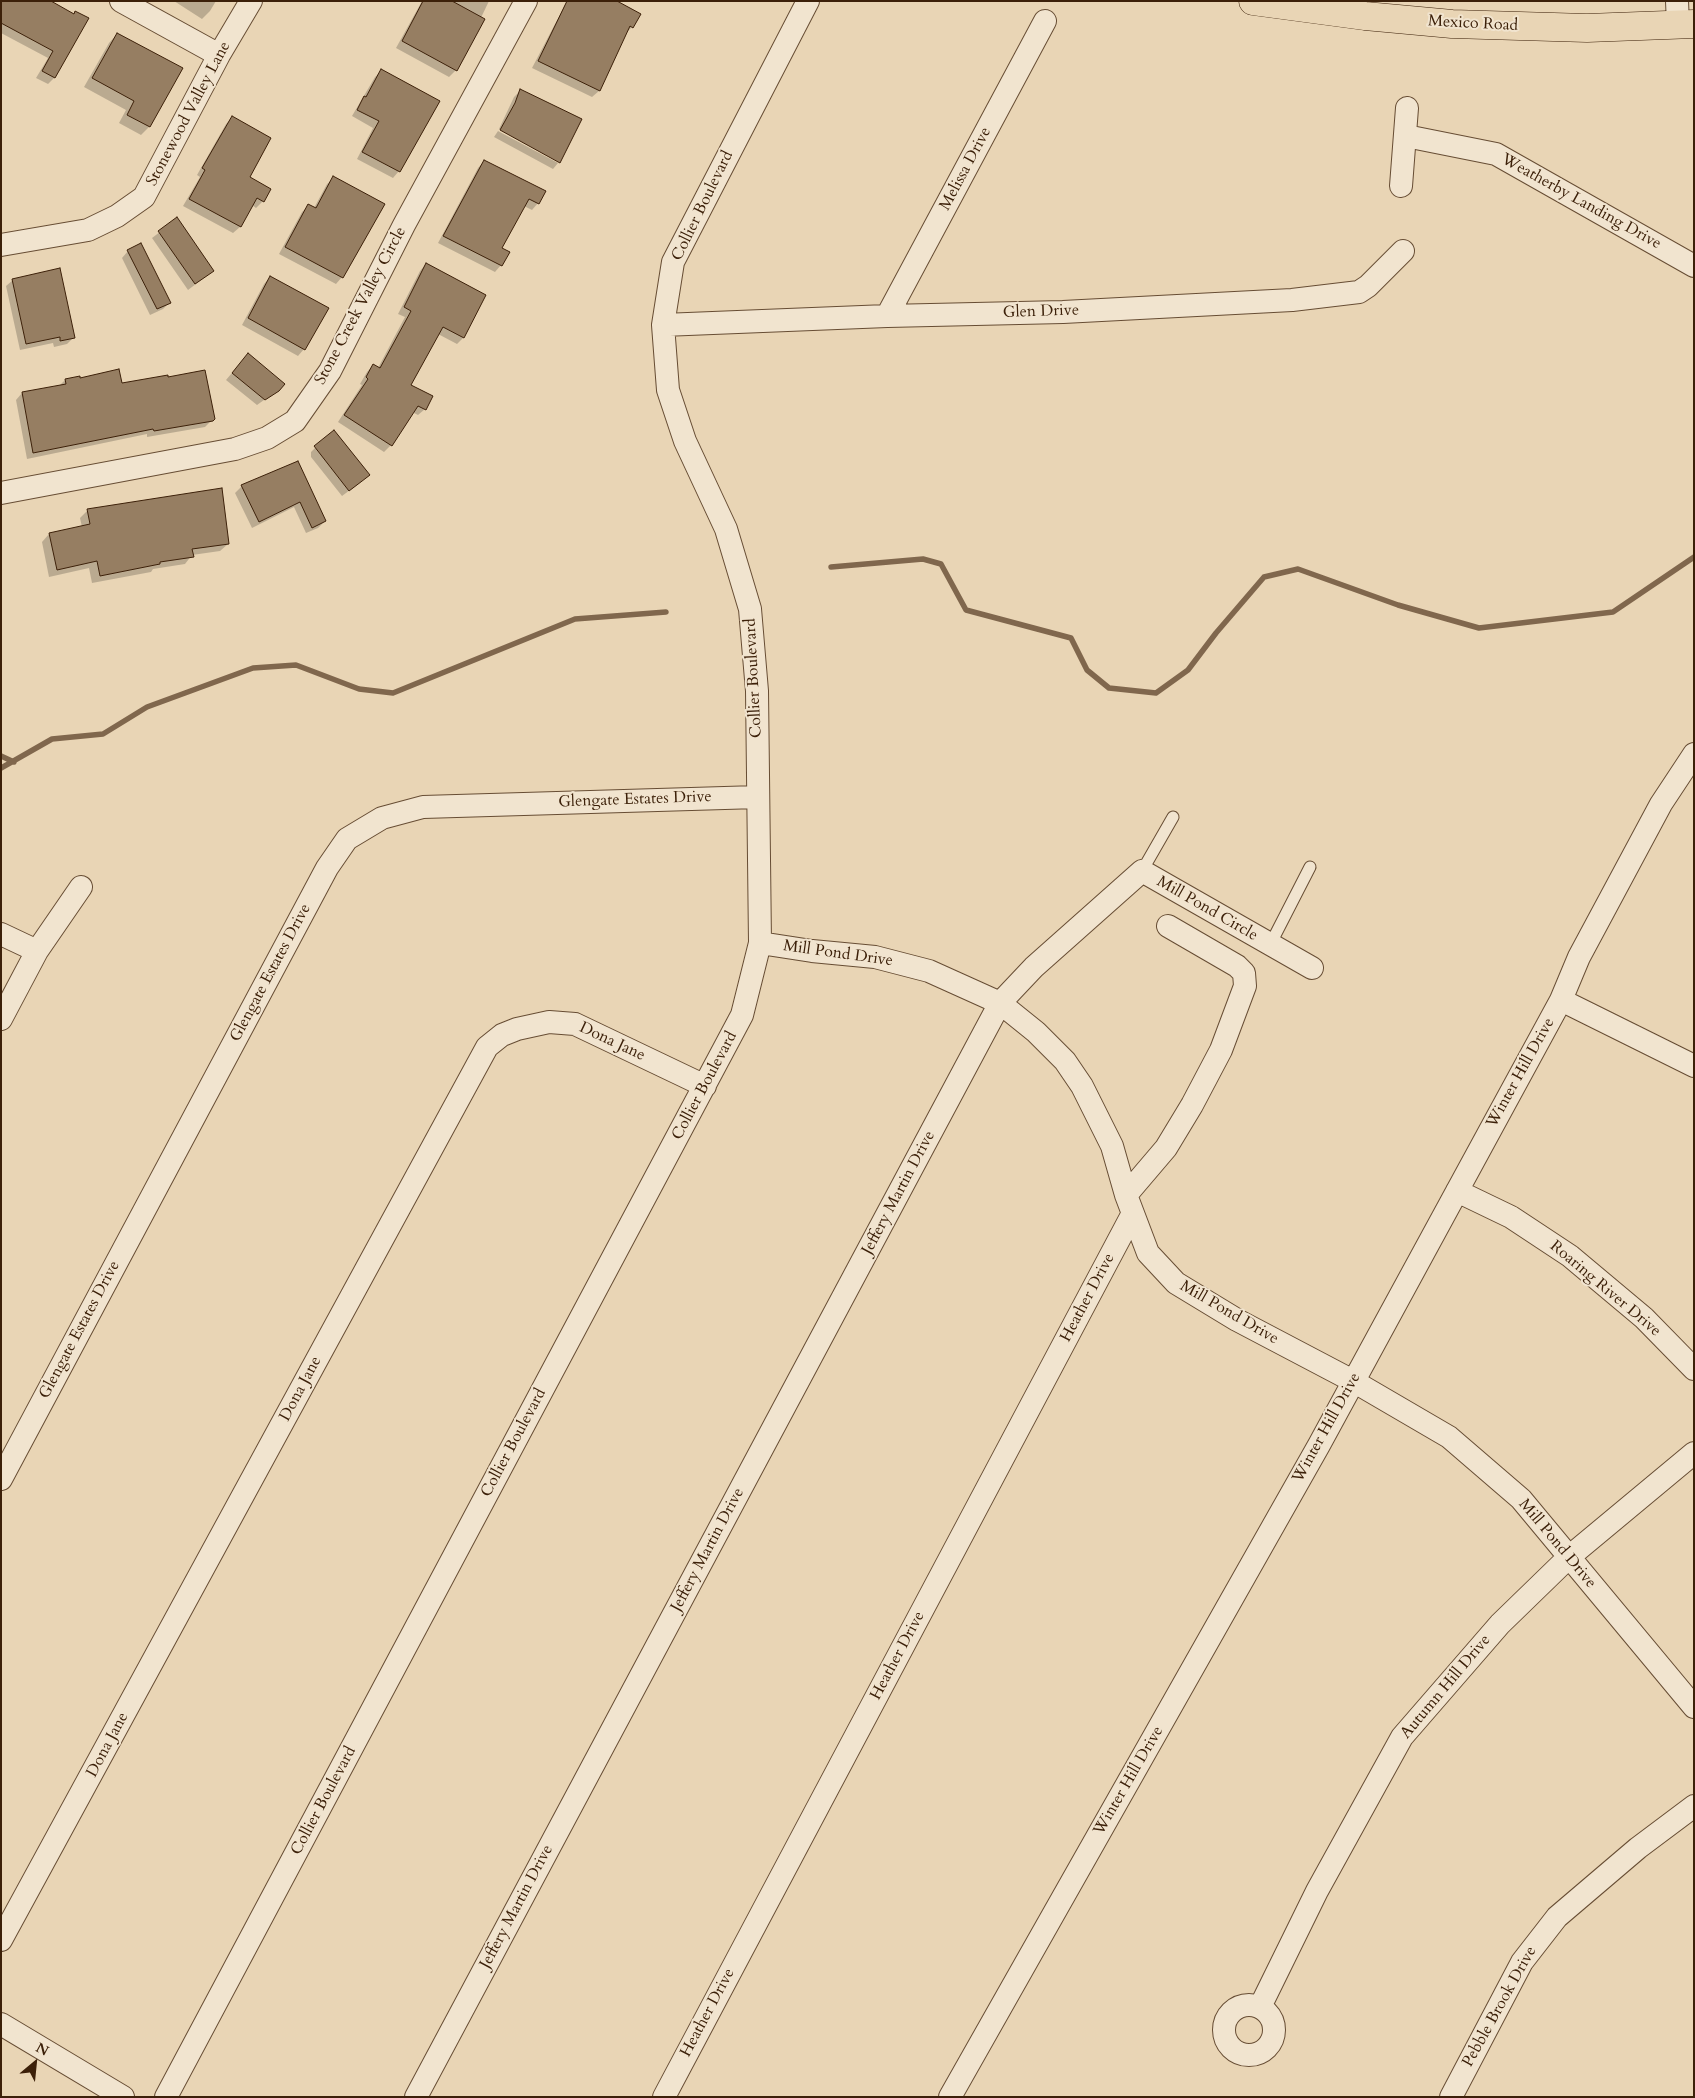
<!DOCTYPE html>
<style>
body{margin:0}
#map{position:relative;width:1695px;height:2098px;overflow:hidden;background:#e9d5b5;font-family:Cardo,serif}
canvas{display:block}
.frame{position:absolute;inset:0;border:2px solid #3c2009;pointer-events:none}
.north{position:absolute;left:10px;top:2038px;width:50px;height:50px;-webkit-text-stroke:4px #f1e4cf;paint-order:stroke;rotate:28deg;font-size:14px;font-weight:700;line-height:20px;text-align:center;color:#3c2009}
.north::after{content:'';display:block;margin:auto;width:18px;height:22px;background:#3c2009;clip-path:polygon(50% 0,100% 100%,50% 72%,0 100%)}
</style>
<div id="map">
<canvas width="1695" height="2098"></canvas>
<div class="frame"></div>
<div class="north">N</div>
</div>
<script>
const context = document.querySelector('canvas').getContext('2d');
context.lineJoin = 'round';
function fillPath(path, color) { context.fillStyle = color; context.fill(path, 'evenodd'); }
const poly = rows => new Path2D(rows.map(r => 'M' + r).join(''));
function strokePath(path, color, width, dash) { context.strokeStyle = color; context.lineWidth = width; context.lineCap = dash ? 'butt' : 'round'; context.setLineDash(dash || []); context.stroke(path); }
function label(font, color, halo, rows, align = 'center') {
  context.font = font + ' Cardo,serif'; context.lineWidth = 4; context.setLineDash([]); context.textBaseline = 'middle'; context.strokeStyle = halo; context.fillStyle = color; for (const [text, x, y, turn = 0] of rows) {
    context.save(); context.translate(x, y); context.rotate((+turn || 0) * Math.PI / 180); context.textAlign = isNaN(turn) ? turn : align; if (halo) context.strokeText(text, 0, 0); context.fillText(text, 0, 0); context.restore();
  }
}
fillPath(poly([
 [1,1,73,15,75,12,87,19,54,78,48,84,36,78,48,58,1,33],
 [174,1,216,1,210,11,202,19],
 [422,1,489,1,456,70,449,77,396,48],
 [567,1,615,1,632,27,625,34,599,91,592,97,532,68],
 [117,34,181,68,149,127,141,135,119,123,126,110,84,87,109,43],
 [381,71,399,171,393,178,357,159,373,128,352,116,375,77],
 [521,90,580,119,559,163,559,161,499,129,514,97],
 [232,118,248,178,263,201,256,208,252,205,240,227,233,233,183,206,200,177,197,175,226,124],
 [498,131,558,163,553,169,494,137],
 [484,161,538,203,532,210,524,206,500,249,501,265,495,272,438,243,478,168],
 [334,178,342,277,336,284,279,254,302,212,309,205,314,208,327,184],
 [177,219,213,271,188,290,152,238],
 [128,251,169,303,163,309,150,315,122,258],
 [426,264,463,338,457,344,438,334,410,385,425,409,418,415,412,412,391,445,384,452,338,422,362,385,360,384,367,372,373,365,378,368,405,317,398,314,420,271],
 [270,277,304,349,298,356,242,325,264,284],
 [13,280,74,337,67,344,54,347,53,343,20,350,6,286],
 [242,361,278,390,257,405,226,380],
 [79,379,213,419,205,427,147,437,147,434,27,459,16,400,22,393,58,387,65,380],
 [318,445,362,481,342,496,311,457,311,452],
 [297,462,325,521,318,528,306,533,294,507,252,528,235,493,242,486],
 [88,510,228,544,220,551,192,555,185,564,153,569,151,572,92,583,89,568,49,577,42,542,49,534,82,527,80,518]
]), '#0003');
strokePath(poly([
 [831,567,923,559,941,564,966,610,1071,638,1087,670,1109,688,1156,693,1188,670,1216,633,1264,577,1298,569,1398,605,1479,628,1613,612,1694,557],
 [1,756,14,762],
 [1,768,52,739,103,734,147,707,253,668,296,665,359,689,393,693,575,619,666,612]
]), '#80674d', 5.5);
const building = poly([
 [1,1,51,1,74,14,75,11,89,18,55,78,42,71,53,51,1,23,1,1],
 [423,1,452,1,485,19,457,71,402,41,423,1],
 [567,1,617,1,641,14,633,28,630,26,600,91,538,61,567,1],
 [117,33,183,68,150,127,127,115,134,101,92,78,117,33],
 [381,69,440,101,400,172,362,152,379,121,357,110,364,96,366,97,381,69],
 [520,89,582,119,560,163,500,130,515,103,520,89],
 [232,116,271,138,250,177,271,189,264,202,257,198,241,227,189,199,205,170,202,168,232,116],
 [484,160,546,191,539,204,529,199,502,248,510,252,502,266,443,236,484,160],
 [333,176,385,204,343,278,285,247,308,204,316,208,333,176],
 [177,217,214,271,195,284,158,231,177,217],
 [141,243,171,303,157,309,127,250,141,243],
 [426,263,486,295,464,338,443,327,411,385,433,396,426,410,418,406,392,446,344,415,368,379,366,377,373,364,380,368,411,311,404,307,426,263],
 [60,268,75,338,60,341,60,337,26,344,12,279,60,268],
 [270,276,329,308,305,350,248,318,270,276],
 [248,353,285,384,279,391,265,400,232,373,248,353],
 [119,369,122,383,168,375,168,377,205,370,215,419,213,421,154,431,153,429,33,453,22,392,66,384,65,379,80,376,80,378,119,369],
 [334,430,370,475,349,491,314,446,334,430],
 [298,461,326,521,312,528,300,502,259,522,241,485,298,461],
 [222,488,229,544,192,549,194,557,160,562,160,564,100,576,97,561,57,570,49,533,90,524,87,509,222,488]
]);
fillPath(building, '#967e62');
strokePath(building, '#3c2009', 1);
const service = poly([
 [1142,871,1173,817],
 [1270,945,1310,867]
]);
const minor = poly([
 [121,1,219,55],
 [1677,1,1678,25],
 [1406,136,1496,154,1694,266],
 [1401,186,1407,108],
 [1,245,88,230,117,216,144,197,219,55,251,1],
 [887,316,1045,21],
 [663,325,887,316,1063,312,1292,300,1359,292,1368,286,1403,251],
 [1,493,235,449,267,438,295,421,330,371,404,225,526,1],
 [1,934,37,951],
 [760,943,812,951,875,957,929,971,1000,1003,1036,1032,1065,1061,1082,1086,1112,1146,1126,1195,1148,1253,1176,1283,1237,1320,1353,1381,1449,1437,1521,1499,1694,1707],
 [1561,1000,1694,1066],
 [1,1019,37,951,81,887],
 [1457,1191,1511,1217,1570,1256,1644,1318,1694,1369],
 [1126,1195,1166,1148,1192,1105,1221,1050,1245,986,1244,973,1237,966,1168,926],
 [1,1479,327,868,347,839,382,818,423,807,758,797],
 [1,1940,487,1047,502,1035,517,1029,549,1022,575,1024,705,1086],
 '1224 2030a25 25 0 1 1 50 0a25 25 0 1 1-50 0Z',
 [1260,2007,1317,1891,1402,1737,1500,1624,1569,1557,1694,1453],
 [1,2024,123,2097],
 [166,2097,742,1015,760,943,757,691,750,609,726,529,685,441,668,390,663,325,673,262,808,1],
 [416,2097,1000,1003,1034,967,1142,871,1312,968],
 [664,2097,1132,1215],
 [950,2097,1319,1445,1561,1000,1579,957,1661,804,1694,754],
 [1451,2097,1522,1962,1557,1917,1638,1848,1694,1806]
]);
const primary = poly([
 [1253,1,1365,16,1452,24,1587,28,1694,24]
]);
strokePath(service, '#674d34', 13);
strokePath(minor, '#674d34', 24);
strokePath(primary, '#3c2009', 29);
strokePath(service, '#f1e4cf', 11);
strokePath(minor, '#f1e4cf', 22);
strokePath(primary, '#e9d5b5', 28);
label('16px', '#3c2009', '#f1e4cf', [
 ["Mexico Road",1473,24,3],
 ["Stonewood Valley Lane",189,114,-62],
 ["Melissa Drive",966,169,-62],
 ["Weatherby Landing Drive",1581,202,29],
 ["Collier Boulevard",703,206,-64],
 ["Stone Creek Valley Circle",361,306,-62],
 ["Glen Drive",1041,312,-2],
 ["Collier Boulevard",754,678,-93],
 ["Glengate Estates Drive",635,800,-2],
 ["Mill Pond Circle",1207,909,30],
 ["Mill Pond Drive",838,954,8],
 ["Glengate Estates Drive",271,973,-62],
 ["Dona Jane",612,1042,25],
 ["Winter Hill Drive",1521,1073,-61],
 ["Collier Boulevard",705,1086,-62],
 ["Jeffery Martin Drive",899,1193,-62],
 ["Roaring River Drive",1605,1289,40],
 ["Heather Drive",1088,1298,-62],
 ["Mill Pond Drive",1229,1313,30],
 ["Glengate Estates Drive",80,1330,-62],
 ["Dona Jane",301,1389,-62],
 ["Winter Hill Drive",1327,1428,-61],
 ["Collier Boulevard",514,1443,-62],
 ["Mill Pond Drive",1557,1544,50],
 ["Jeffery Martin Drive",708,1550,-62],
 ["Heather Drive",898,1656,-62],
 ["Autumn Hill Drive",1446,1687,-50],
 ["Dona Jane",108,1745,-62],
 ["Winter Hill Drive",1129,1781,-60],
 ["Collier Boulevard",324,1801,-62],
 ["Jeffery Martin Drive",517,1907,-62],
 ["Pebble Brook Drive",1500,2007,-61],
 ["Heather Drive",708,2013,-62]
]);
</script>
